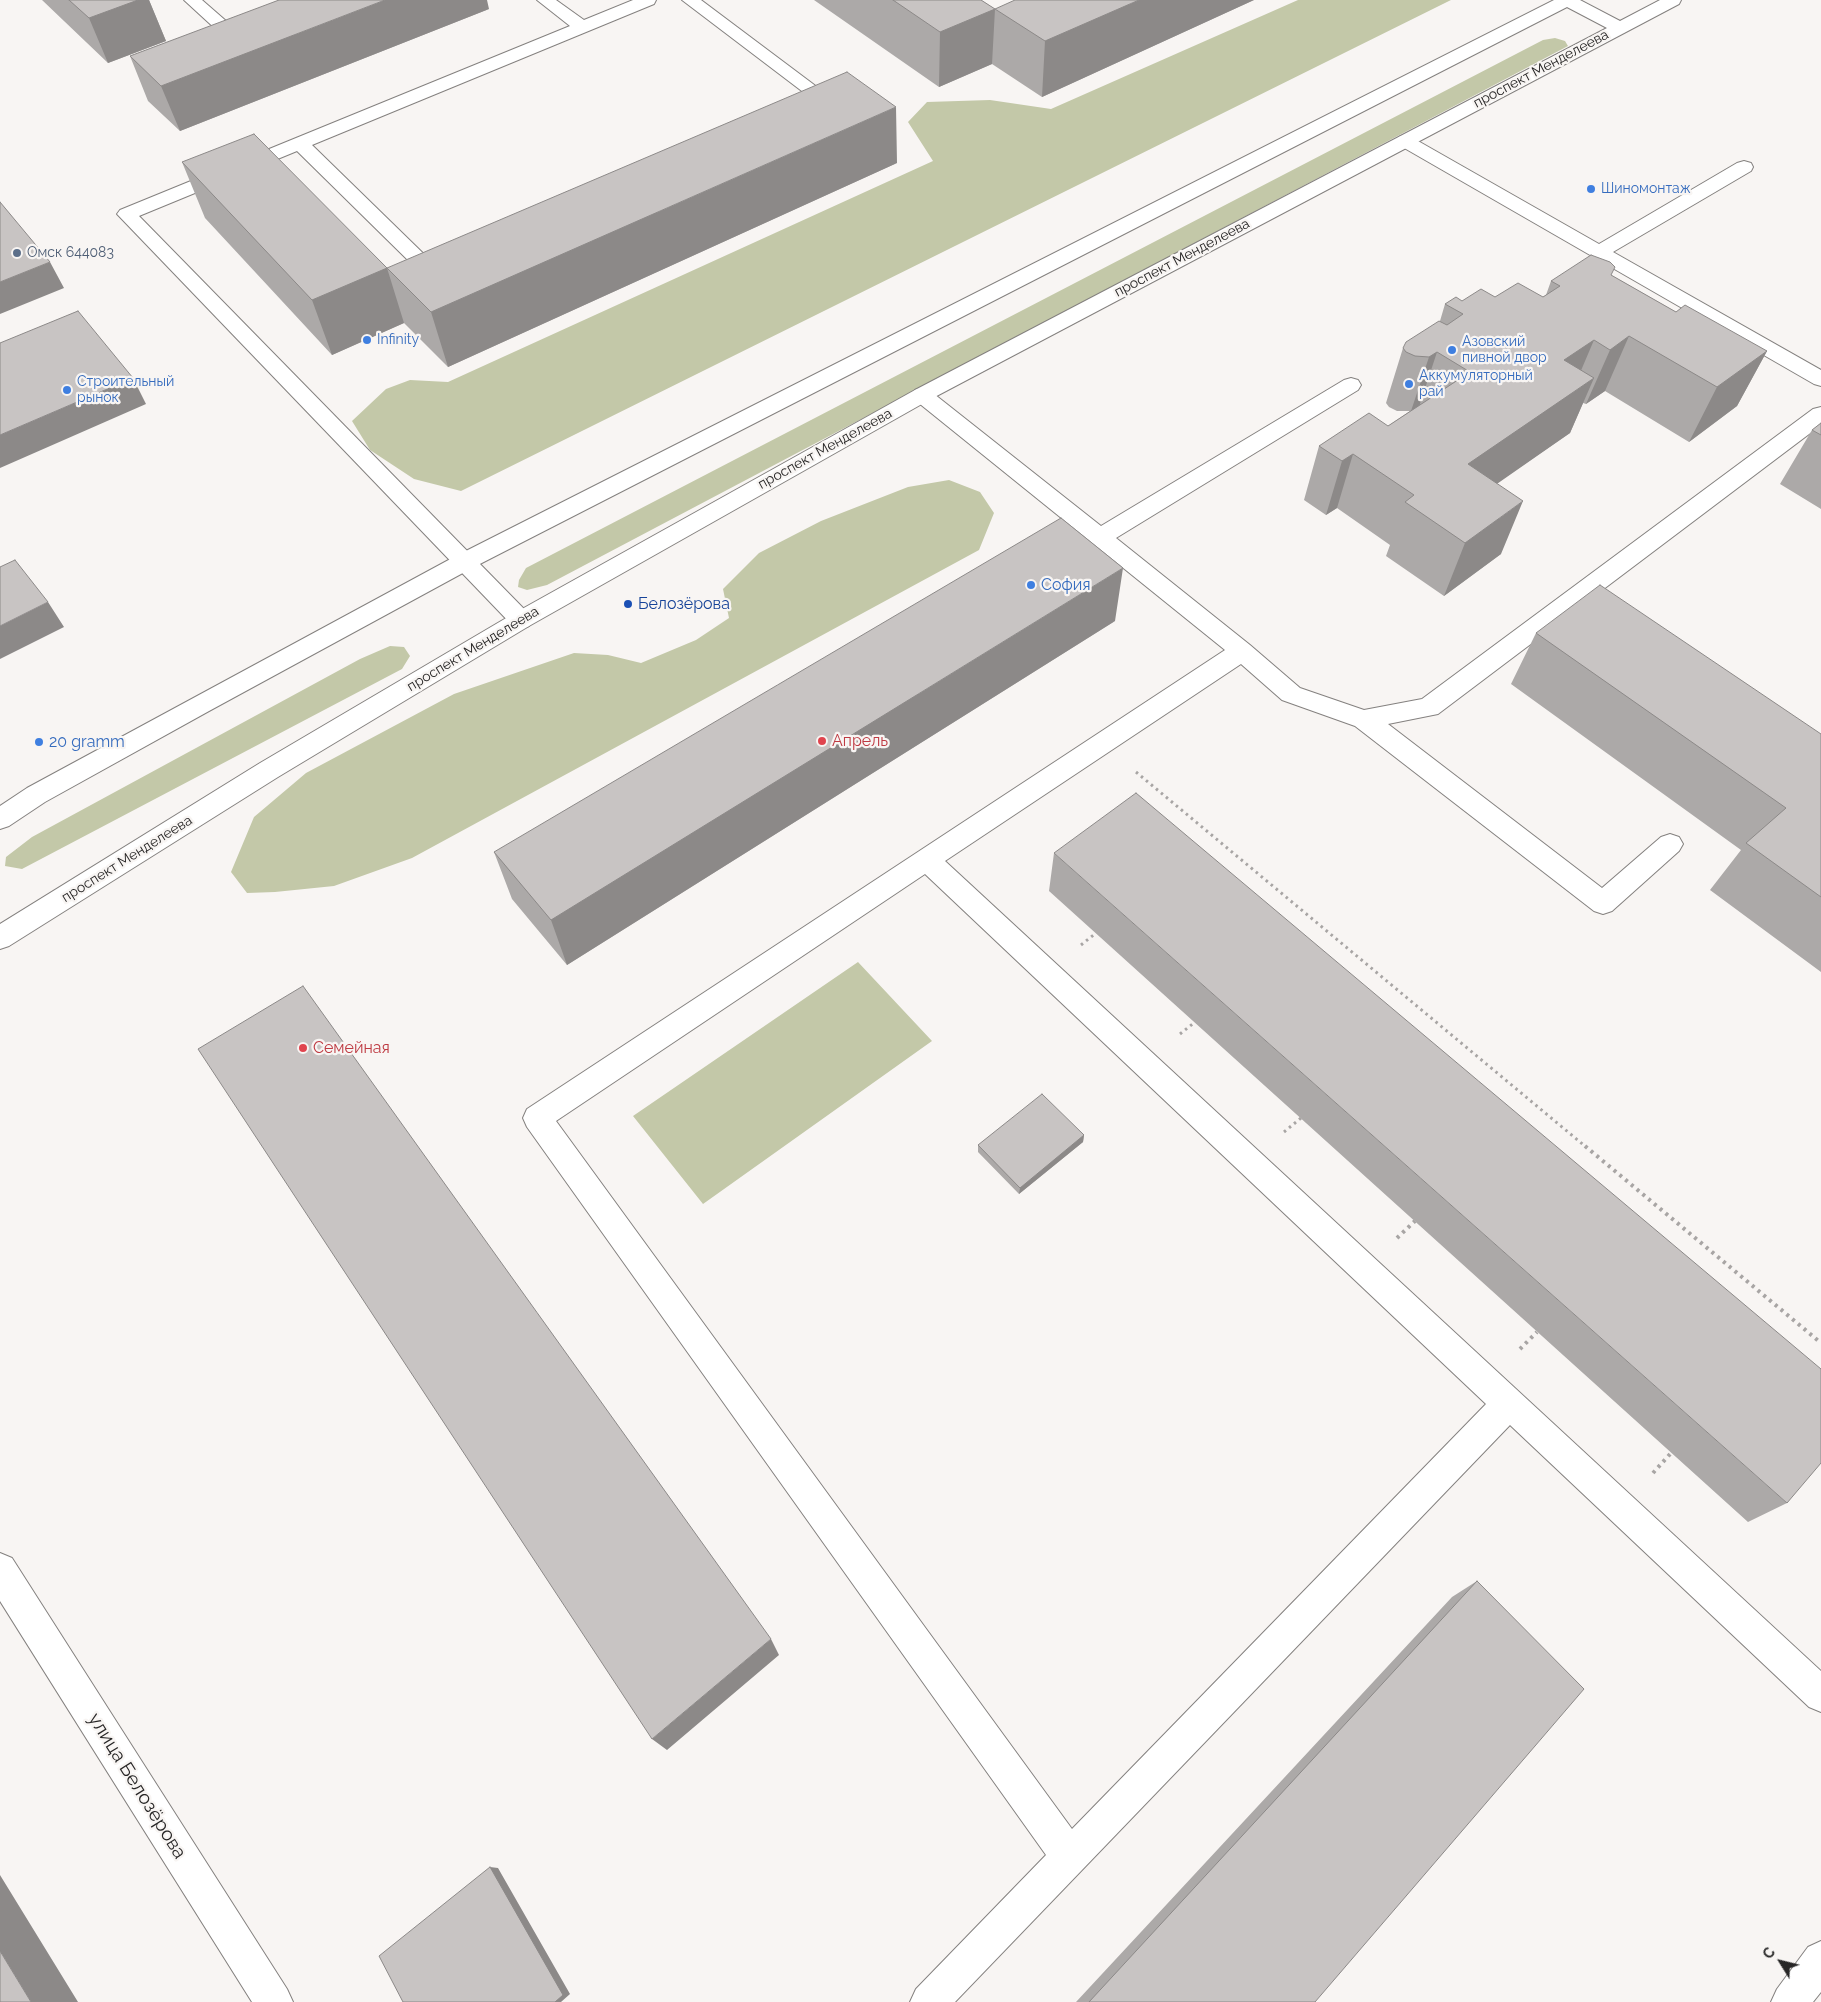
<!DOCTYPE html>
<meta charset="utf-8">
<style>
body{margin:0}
#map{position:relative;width:1821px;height:2002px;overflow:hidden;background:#f8f5f3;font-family:Raleway,sans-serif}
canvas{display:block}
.north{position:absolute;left:1756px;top:1937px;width:50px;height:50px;-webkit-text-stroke:4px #f8f5f3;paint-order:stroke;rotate:306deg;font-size:14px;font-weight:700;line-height:20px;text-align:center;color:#272626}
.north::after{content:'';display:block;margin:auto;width:18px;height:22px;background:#272626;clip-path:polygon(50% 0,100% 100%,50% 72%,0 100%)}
</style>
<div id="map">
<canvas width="1821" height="2002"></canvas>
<div class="north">С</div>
</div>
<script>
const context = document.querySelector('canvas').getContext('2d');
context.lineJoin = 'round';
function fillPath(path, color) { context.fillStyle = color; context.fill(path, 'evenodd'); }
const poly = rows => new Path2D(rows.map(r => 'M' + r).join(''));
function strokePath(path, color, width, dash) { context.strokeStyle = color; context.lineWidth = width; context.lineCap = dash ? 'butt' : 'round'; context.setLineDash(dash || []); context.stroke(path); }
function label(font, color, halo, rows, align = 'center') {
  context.font = font + ' Raleway,sans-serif'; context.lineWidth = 4.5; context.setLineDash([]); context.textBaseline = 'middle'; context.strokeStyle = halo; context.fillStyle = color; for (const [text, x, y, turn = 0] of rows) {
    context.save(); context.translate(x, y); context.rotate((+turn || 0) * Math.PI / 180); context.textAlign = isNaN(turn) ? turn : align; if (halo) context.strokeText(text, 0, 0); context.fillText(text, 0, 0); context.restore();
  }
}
fillPath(poly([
 [1298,0,1451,0,461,491,414,479,370,450,352,421,386,389,410,380,448,382,933,161,908,122,927,102,990,100,1051,109],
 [1555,38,1565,41,1568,46,547,585,527,590,518,587,519,580,526,568,1543,40],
 [949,480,980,492,994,513,979,550,412,858,334,886,275,892,247,893,231,872,254,817,306,773,454,694,574,653,608,655,641,663,696,640,729,618,723,589,759,553,821,521,908,487],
 [390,646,404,647,410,656,402,669,22,869,5,866,6,857,32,837,360,659],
 [858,962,932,1041,703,1204,633,1116]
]), '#c3c8a8');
const minor = poly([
 [184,0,202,0,241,34,249,32,255,33,258,37,255,41,245,45,239,46,233,45,184,0],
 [537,0,556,0,584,20,633,0,656,0,654,4,312,145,431,261,445,256,452,258,455,262,452,266,428,275,421,273,297,151,139,216,529,614,533,620,529,626,521,629,513,626,117,214,120,210,570,26,537,0],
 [682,0,701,0,833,99,830,103,812,110,806,111,800,110,797,106,800,102,811,98,682,0],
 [1405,135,1411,137,1599,244,1737,163,1744,161,1751,163,1753,167,1751,171,1613,252,1821,370,1821,386,1814,384,1399,145,1396,141,1399,137,1405,135],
 [1351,378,1358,380,1361,385,1358,390,1116,538,1250,645,1300,688,1364,710,1422,699,1813,409,1821,407,1821,425,1438,714,1388,724,1602,888,1661,837,1670,834,1679,837,1683,844,1679,851,1612,911,1603,914,1594,911,1355,726,1282,700,1241,664,945,861,1821,1671,1821,1712,1809,1707,1510,1425,955,2002,910,2002,916,1989,1046,1855,527,1127,523,1118,527,1109,1225,650,915,400,911,395,915,390,922,388,929,390,1101,526,1344,380,1351,378],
 [925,874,1486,1404,1072,1829,556,1121,925,874],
 [0,1553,12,1558,287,1989,293,2002,252,2002,0,1601,0,1553],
 [1821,1941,1821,1992,1813,2002,1771,2002,1777,1989,1808,1947,1821,1941]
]);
const major = poly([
 [1554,0,1580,0,1620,21,1660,0,1681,0,1679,4,929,400,529,626,278,777,9,946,0,949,0,924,260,763,513,614,915,390,1607,28,1567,7,472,568,209,711,45,802,9,826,0,829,0,806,27,788,456,556,1554,0]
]);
strokePath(minor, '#84817f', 2);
strokePath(major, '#84817f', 2);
strokePath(poly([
 [1136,772,1586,1147],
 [1081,945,1096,933],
 [1180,1034,1195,1022],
 [1284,1132,1301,1118]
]), '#a8a5a4', 3, [2.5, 4]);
strokePath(poly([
 [1585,1146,1821,1343],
 [1397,1238,1415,1221],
 [1520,1349,1537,1332],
 [1653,1473,1671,1453]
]), '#a8a5a4', 4, [3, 4.5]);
fillPath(minor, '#fff');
fillPath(major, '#fff');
fillPath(poly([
 [42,0,149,0,166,41,108,63],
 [814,0,981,0,995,9,1254,0,1042,97,992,64,939,87],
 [489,9,180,131,148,101,130,56],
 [182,162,387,268,897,163,448,367,404,323,332,355,205,218],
 [1611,275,1676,312,1767,351,1737,406,1689,442,1605,391,1586,404,1583,403,1570,433,1497,483,1501,554,1444,596,1386,556,1390,545,1337,508,1326,515,1304,500,1319,446,1388,426,1410,411,1397,411,1389,407,1386,403,1403,348,1440,321,1445,304,1462,301,1543,297,1546,295,1551,281],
 [1821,423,1821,509,1780,484,1812,430],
 [1115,621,567,965,512,899,494,852],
 [1536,633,1821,734,1821,972,1710,890,1741,850,1511,684],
 [1054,853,1787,1503,1748,1522,1049,891],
 [1084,1135,1083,1142,1019,1194,978,1152,978,1145],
 [1477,1581,1315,2002,1076,2002,1452,1597]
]), '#aca9a8');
fillPath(poly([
 [138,0,149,0,166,41,108,63,89,18],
 [385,0,487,0,489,9,180,131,161,86],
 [1139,0,1254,0,1042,97,1045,41],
 [995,9,992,64,939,87,940,32],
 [896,107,897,163,448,367,431,312],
 [50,262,64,288,0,314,0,282],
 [387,268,404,323,332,355,312,300],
 [1629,336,1605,391,1586,404,1610,350],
 [1594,340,1571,394,1594,378,1570,433,1448,518,1468,464,1564,360],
 [1767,351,1737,406,1689,442,1717,387],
 [1437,352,1419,407,1411,411,1429,357],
 [133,378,146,404,0,468,0,435],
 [1353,454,1337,508,1326,515,1342,461],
 [1523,501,1501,554,1444,596,1465,543],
 [1123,568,1115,621,567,965,551,920],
 [48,602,64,627,0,659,0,626],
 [1084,1135,1083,1142,1019,1194,1020,1188],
 [771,1639,779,1655,667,1750,652,1739],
 [490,1867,498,1868,570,1994,561,2002,555,2002],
 [0,1875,78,2002,31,2002,0,1951]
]), '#8c8988');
const building = poly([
 [69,0,138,0,89,18,69,0],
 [279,0,385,0,161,86,130,56,279,0],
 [893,0,981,0,995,9,1015,0,1139,0,1045,41,995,9,940,32,893,0],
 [847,72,896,107,431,312,387,268,847,72],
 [254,134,387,268,312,300,182,162,254,134],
 [0,202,50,262,0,282,0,202],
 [1591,255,1610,262,1615,267,1611,275,1676,312,1685,305,1767,351,1717,387,1629,336,1610,350,1594,340,1564,360,1594,378,1468,464,1523,501,1465,543,1405,502,1414,495,1353,454,1342,461,1319,446,1369,413,1388,426,1470,372,1437,352,1429,357,1415,356,1406,352,1403,348,1406,342,1439,321,1447,325,1463,314,1445,304,1456,297,1462,301,1481,289,1495,297,1518,283,1543,297,1560,286,1551,281,1591,255],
 [78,311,133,378,0,435,0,343,78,311],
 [1821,423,1821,435,1812,430,1821,423],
 [1061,518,1123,568,551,920,494,852,1061,518],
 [15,560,48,602,0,626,0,567,15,560],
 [1600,585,1821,734,1821,897,1746,843,1786,808,1536,633,1600,585],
 [1136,793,1821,1369,1821,1463,1787,1503,1054,853,1136,793],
 [303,986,771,1639,652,1739,198,1049,303,986],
 [1042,1094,1084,1135,1020,1188,978,1145,1042,1094],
 [1477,1581,1584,1689,1315,2002,1089,2002,1477,1581],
 [490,1867,563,1995,555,2002,403,2002,379,1956,490,1867],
 [0,1951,31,2002,0,2002,0,1951]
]);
fillPath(building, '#c8c4c3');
strokePath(building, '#8c8988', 1);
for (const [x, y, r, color] of [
 [1591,189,5,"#3f7fe0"],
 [17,253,5,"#5c6f8a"],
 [367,340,5,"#3f7fe0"],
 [1452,350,5,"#3f7fe0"],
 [1409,384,5,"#3f7fe0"],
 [67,390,5,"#3f7fe0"],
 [1031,585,5,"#3f7fe0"],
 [628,604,5,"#1a4fb4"],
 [822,741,5,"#e0444e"],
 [39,742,5,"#3f7fe0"],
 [303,1048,5,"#e0444e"]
]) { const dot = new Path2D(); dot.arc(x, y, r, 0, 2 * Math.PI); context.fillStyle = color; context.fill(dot); strokePath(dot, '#f8f5f3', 2); }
label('14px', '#272626', '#f8f5f3', [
 ["проспект Менделеева",1541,69,-28],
 ["проспект Менделеева",1182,258,-28],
 ["проспект Менделеева",825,449,-29],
 ["проспект Менделеева",473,649,-31],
 ["проспект Менделеева",127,859,-32]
]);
label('14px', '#366cbe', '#f8f5f3', [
 ["Шиномонтаж",1601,189],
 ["Infinity",377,340],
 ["Азовский",1462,342],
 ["пивной двор",1462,358],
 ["Аккумуляторный",1419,376],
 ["рай",1419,392],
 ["Строительный",77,382],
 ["рынок",77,398]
], 'left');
label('14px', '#4e5e75', '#f8f5f3', [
 ["Омск 644083",27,253]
], 'left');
label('16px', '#366cbe', '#f8f5f3', [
 ["София",1041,585],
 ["20 gramm",49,742]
], 'left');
label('16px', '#164399', '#f8f5f3', [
 ["Белозёрова",638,604]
], 'left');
label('16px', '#be3a42', '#f8f5f3', [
 ["Апрель",832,741],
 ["Семейная",313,1048]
], 'left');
label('19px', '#272626', '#f8f5f3', [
 ["улица Белозёрова",137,1786,58]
]);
</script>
